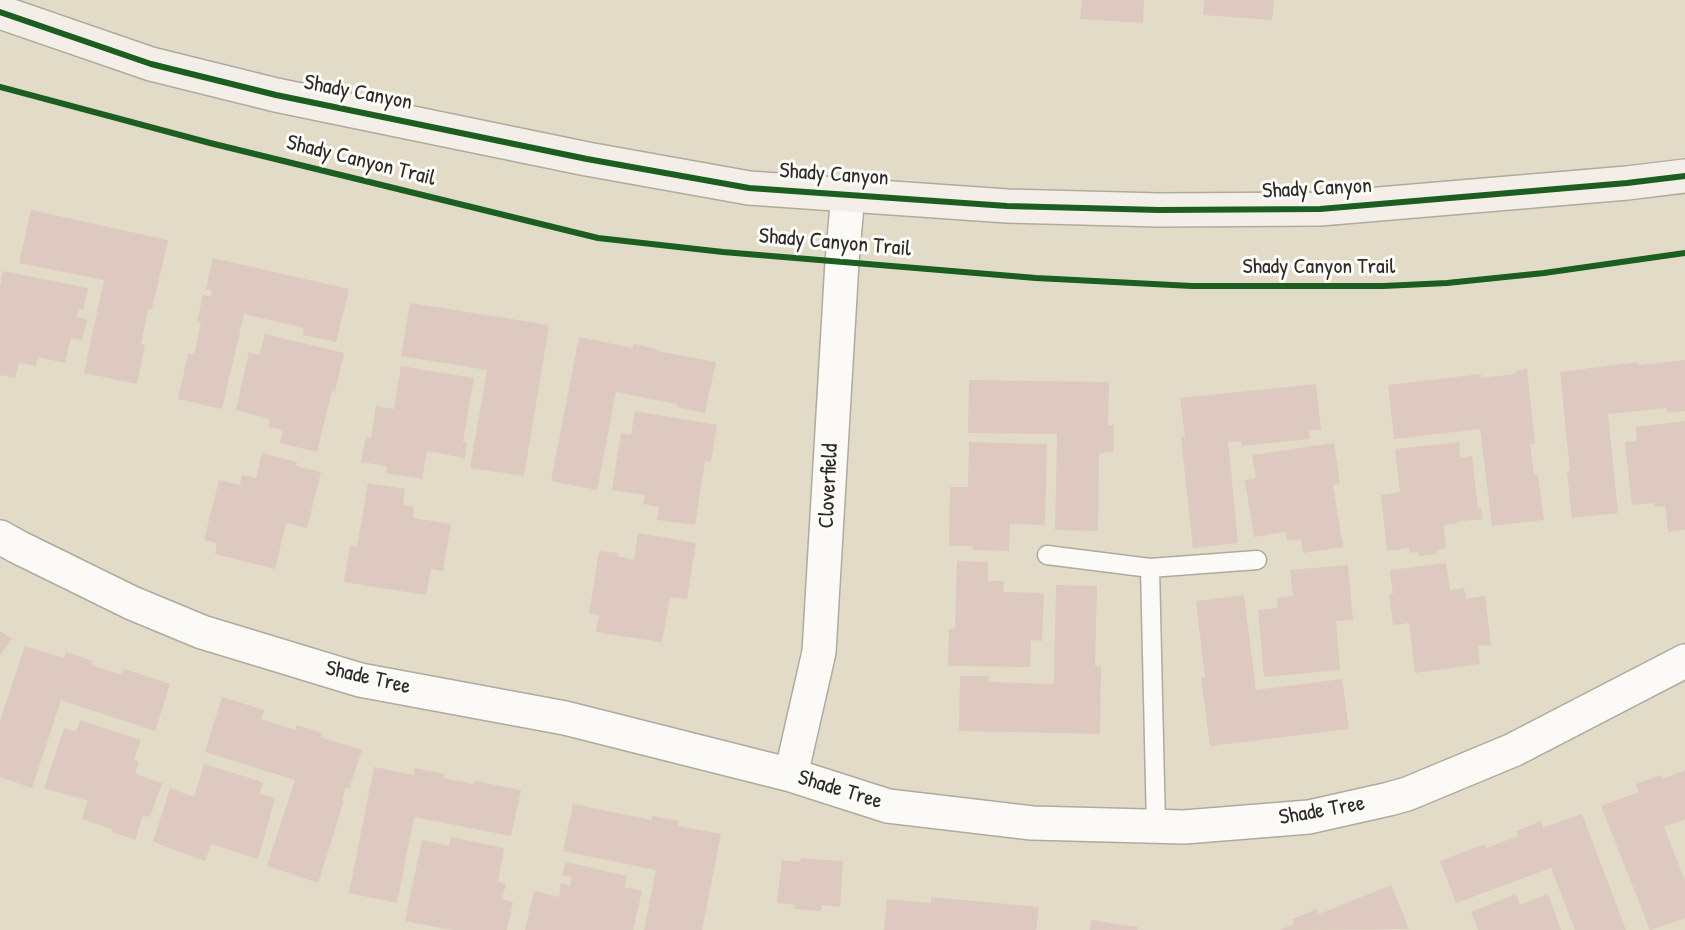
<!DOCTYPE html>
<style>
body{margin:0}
canvas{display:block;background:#e2dbc8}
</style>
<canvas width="1685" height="930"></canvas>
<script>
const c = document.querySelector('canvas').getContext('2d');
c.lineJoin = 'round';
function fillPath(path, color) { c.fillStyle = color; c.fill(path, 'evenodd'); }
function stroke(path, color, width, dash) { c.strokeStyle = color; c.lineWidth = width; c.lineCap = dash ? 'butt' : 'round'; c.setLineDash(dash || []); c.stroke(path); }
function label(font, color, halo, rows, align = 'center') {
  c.font = font + ' "Patrick Hand",sans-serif'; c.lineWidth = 6; c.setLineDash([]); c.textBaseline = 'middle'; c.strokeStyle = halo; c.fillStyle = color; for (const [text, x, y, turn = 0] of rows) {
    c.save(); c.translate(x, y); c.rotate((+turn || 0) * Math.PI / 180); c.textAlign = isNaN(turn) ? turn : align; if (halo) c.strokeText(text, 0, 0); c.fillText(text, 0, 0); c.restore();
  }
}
const building = new Path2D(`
 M1082,0H1144L1143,23L1080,19Z
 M1204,0H1274L1272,20L1203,15Z
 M31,210L168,240L152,309H148L141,344L145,345L137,384L84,373L104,280L19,263Z
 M213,258L349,289L336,342L303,335L304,328L244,314L222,409L178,399L188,354H194L201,323L197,322L203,295L210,297L212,290L206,289Z
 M3,271L88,288L83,310L78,309L76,317L87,319L82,340L71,338L65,363L38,357L36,366L19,363L15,378L0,375V287Z
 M410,303L549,325L524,476L470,468L487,370L401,356Z
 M265,334L344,353L335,392L332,391L317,452L280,443L283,430L268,427L270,419L236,410L249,352L259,355Z
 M579,337L633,348V344L657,349V351L716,362L705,413L676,407L677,404L616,392L597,490L551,481Z
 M1685,360V411L1667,413V408L1608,414L1618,513L1572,518L1567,471H1570L1560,372L1638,362L1639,365Z
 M401,366L474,378L463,442L467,443L465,458L427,451L422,479L386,473L387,466L361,462L366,437L371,438L376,406L394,409Z
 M1527,369L1535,443L1530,444L1534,475H1538L1544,520L1492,526L1480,429L1394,439L1388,385L1481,374V378L1516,374V371Z
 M969,380L1109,382L1108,425H1114L1113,452L1099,453L1098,531L1055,530L1057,434L968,433Z
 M1316,384L1321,430H1309L1310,439L1241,446V441L1228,442L1238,543L1193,548L1181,437H1185L1180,398Z
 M635,411L717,425L711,462L705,461L695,525L657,520L659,507L643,504L645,495L612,490L621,433L631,435Z
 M1685,421V530L1668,532L1665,506L1654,507V503L1632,505L1625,442L1637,441L1636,427Z
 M969,442L1047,444L1045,525L1010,524L1009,551L972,550L973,546H949L950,487H968Z
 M1459,442L1460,458L1472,456L1478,508H1481L1483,519L1456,522L1457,524L1444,525L1446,548L1437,550V554L1419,556L1418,552L1410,553L1409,548L1387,551L1381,495L1400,492L1395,449Z
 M1334,443L1340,484L1333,485L1343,547L1303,553L1301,539L1287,541L1286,532L1254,537L1245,480L1256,478L1252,455Z
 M262,453L297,462L296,466L321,472L307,528L286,523L275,569L215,554L217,543L204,540L219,480L240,485L242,475L256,478Z
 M368,483L405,489L403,505L414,507L413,518L451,524L443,571L431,569L426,595L344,582L350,546L357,547Z
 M638,533L696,543L687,599L670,597L662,642L596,632L599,615L589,614L599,551L618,553L617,556L634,560Z
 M957,561L988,562V581H1004L1003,592L1044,593L1042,641L1031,640L1030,667L948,666L949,629H955Z
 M1446,563L1450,590L1464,588L1466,599L1485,596L1491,645L1478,646L1480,664L1415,673L1409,623L1393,625L1389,594H1393L1390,570Z
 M1348,565L1353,620L1336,621L1340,670L1264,677L1258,610L1278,608L1277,598L1293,596L1290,570Z
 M1056,585L1097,586L1095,666H1101L1100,734L959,731L960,676H989L988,682L1054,684Z
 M1244,595L1256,690L1342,679L1349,729L1210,746L1201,677H1205L1196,601Z
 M0,631L12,639L0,655Z
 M25,646L64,658L66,652L93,661L92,665L122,675L124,669L170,684L155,731L61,700L32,788L0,777V721Z
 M222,697L264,710L261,719L295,730L297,725L322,733L320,737L362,750L349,789L346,787L342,801H344L318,883L267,866L295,780L205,752Z
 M80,720L141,740L134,760L139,762L135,774L162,783L150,817L143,815L135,840L111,832L112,829L82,819L88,801L44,788L64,728L76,732Z
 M204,764L263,782L260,794L275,798L258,859L211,844L205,861L153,842L170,788L194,797Z
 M374,767L414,775L415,768L444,774L443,778L473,784L474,781L521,790L511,836L414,817L397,903L349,893Z
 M1685,770V819L1664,827L1685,881V918L1650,930L1601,806L1639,792L1636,784L1661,775L1662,779Z
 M573,804L651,820L652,816L679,821L678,826L721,834L702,930H644L656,870L563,851Z
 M1582,814L1626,930H1575L1551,868L1456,903L1440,861L1485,844L1486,848L1518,836L1516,831L1541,821L1543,828Z
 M451,837L504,848L498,882L506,884L502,899L513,902L507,930H452L405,921L422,840L449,846Z
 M801,858L843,861L840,907L822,905L821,911L794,909L795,905L777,903L782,860L800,862Z
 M566,862L627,876L624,887L642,891L633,930H525L534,891L559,897L561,883L570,886L572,877L562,875Z
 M1391,885L1409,929L1280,930L1294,924L1292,919L1317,909L1319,914Z
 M1516,894L1520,905L1548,894L1561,930H1478L1471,912Z
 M931,897L1039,907L1036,930H884L887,899L931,903Z
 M1091,920L1138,927L1137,930H1090Z`);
const service = new Path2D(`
 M1047,555L1150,568L1257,560
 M1150,568L1156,827`);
const minor = new Path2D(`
 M0,537L18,547L132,603L202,632L360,680L565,718L791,775L888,806L1032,823L1184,827L1309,817L1389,799L1407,794L1513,750L1685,661
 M791,775L819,652L842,262L848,194`);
const secondary = new Path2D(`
 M0,12L151,64L276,95L587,159L749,188L1007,206L1159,210L1320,209L1627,183L1685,176`);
const cycleway = new Path2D(`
 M0,12L151,64L276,95L587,159L749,188L1007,206L1159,210L1320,209L1627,183L1685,176
 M0,87L210,143L598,238L723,252L1036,278L1192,286H1383L1447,283L1544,273L1685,253`);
const streetNames = [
 ["Shady Canyon",358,93,11],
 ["Shady Canyon Trail",361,161,14],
 ["Shady Canyon",834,175,4],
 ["Shady Canyon",1317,189,-3],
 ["Shady Canyon Trail",835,243,5],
 ["Shady Canyon Trail",1319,267],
 ["Cloverfield",829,486,-87],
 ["Shade Tree",368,678,13],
 ["Shade Tree",840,790,17],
 ["Shade Tree",1322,811,-10]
];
fillPath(building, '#ddc9bf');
stroke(service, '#aeaa9e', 21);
stroke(minor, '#aeaa9e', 36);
stroke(secondary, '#aeaa9e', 36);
stroke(service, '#fbfaf7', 18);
stroke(minor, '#fbfaf7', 33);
stroke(secondary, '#f3efe8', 33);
stroke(cycleway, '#1b5e20', 6);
label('22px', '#2b2b2b', '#fdfcf7', streetNames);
</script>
